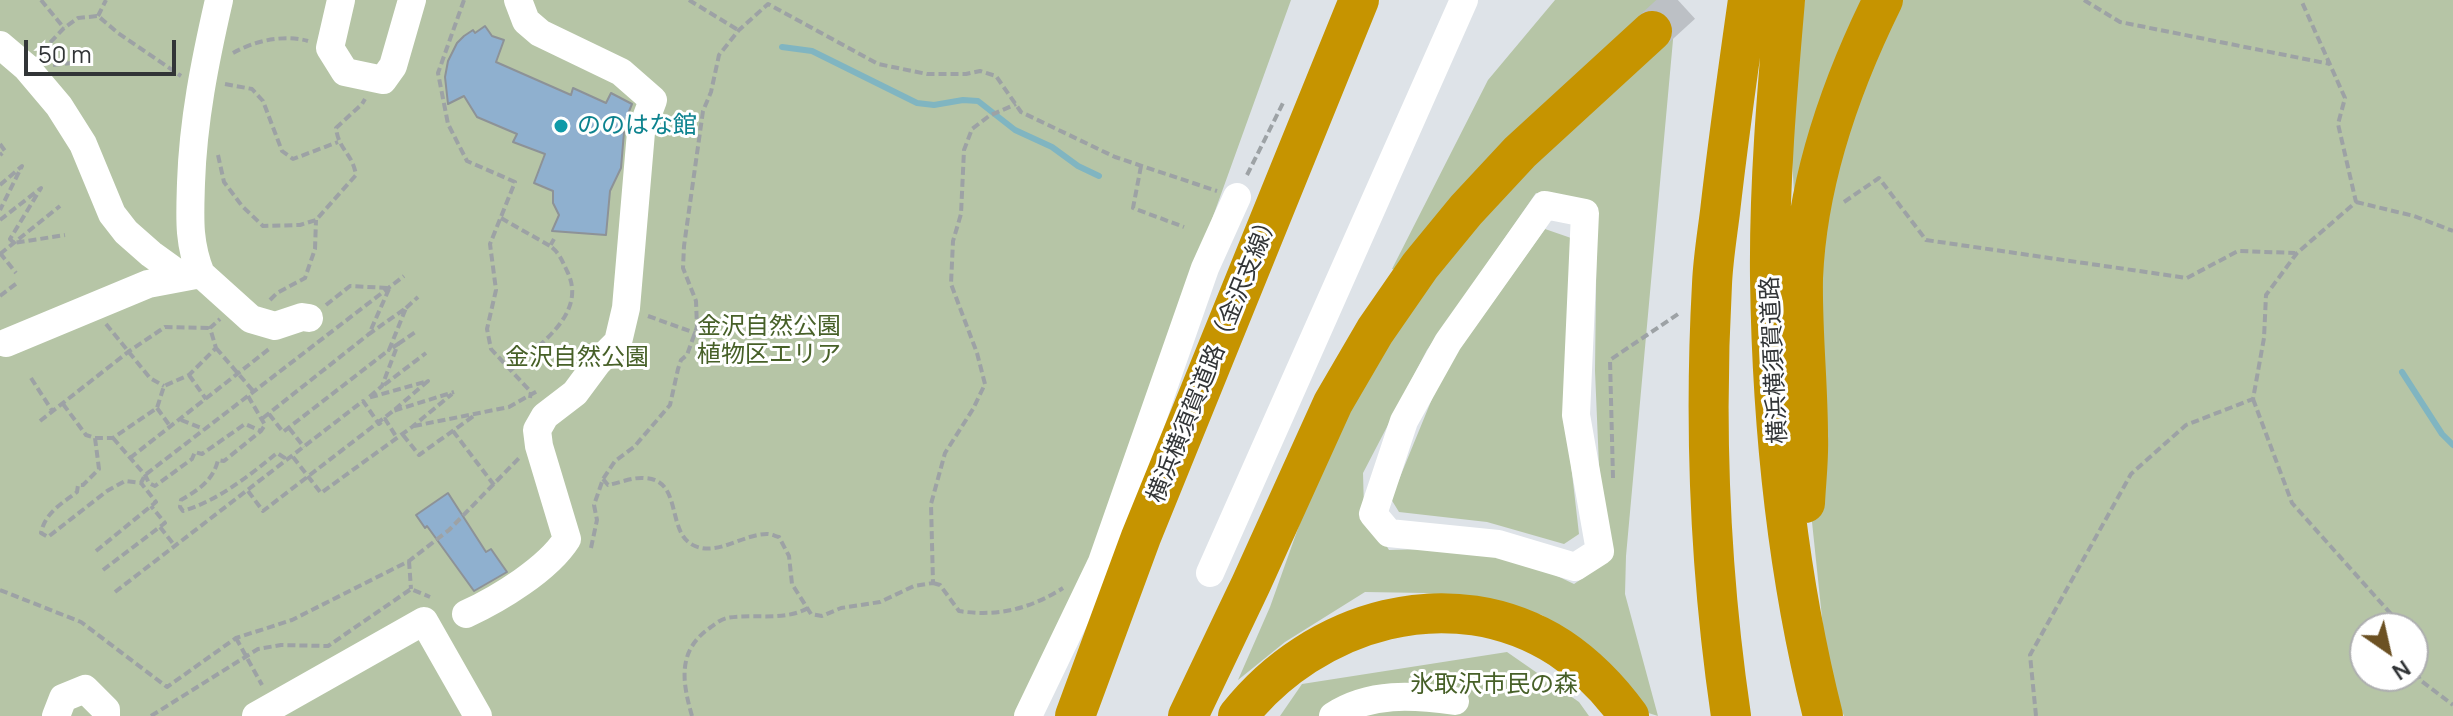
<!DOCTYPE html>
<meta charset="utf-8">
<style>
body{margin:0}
#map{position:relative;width:2453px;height:716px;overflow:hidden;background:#dee3e8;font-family:Manrope,sans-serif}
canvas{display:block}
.north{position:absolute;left:2349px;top:612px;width:80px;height:80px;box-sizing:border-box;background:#fff;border:2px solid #adaeaf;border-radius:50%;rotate:146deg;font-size:22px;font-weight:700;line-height:32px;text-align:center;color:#323537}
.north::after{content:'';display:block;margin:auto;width:28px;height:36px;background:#6c5123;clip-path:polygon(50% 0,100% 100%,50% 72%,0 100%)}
.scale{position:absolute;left:24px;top:40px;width:152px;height:36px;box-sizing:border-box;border:4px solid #323537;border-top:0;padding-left:10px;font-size:24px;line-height:28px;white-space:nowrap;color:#323537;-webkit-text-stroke:6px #fff;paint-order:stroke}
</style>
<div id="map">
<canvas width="2453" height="716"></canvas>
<div class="north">N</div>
<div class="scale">50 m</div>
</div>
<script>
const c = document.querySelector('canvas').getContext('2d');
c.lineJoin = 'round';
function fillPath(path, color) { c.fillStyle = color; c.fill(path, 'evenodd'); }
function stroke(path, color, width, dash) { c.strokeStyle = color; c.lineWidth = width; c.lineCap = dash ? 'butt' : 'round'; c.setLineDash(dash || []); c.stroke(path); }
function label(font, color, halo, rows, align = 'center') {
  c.font = font + ' Manrope,"Noto Sans JP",sans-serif'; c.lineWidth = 6; c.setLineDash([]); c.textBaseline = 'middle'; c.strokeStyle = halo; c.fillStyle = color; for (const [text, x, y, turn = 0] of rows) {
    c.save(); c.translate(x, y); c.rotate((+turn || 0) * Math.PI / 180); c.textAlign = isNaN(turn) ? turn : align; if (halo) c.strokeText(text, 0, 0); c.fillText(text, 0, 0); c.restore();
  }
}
const green = new Path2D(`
 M0,0H1291L1033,716H0Z
 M1555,0H1658L1542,110L1402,271L1392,269L1488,80Z
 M1805,0H2453V716H1844L1828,675L1786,273L1794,192L1792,159L1801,23ZM2365,628H2413V676H2365Z
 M1674,29L1626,556L1625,594L1658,716L1642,711L1585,644L1542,615L1500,602L1425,593L1365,592L1285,642L1238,680L1270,607L1347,391L1497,191ZM1536,193L1597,209L1595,371L1599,466L1609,560L1574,584L1553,574L1468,548L1389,550L1364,510L1363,473L1427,350Z
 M1545,229L1571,238L1564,404L1579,534L1564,544L1487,522L1399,512L1391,499L1443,372Z
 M1507,652L1579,702L1589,716H1280L1302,684Z`);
const stream = new Path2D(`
 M782,47L812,51L917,103L934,105L963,100L978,101L1015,130L1052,147L1078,166L1099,176
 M2402,372L2442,434L2453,445`);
const building = new Path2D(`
 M485,26L492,36L504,40L496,62L571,95L573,88L606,103L611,93L632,104L621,131L624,132L621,168L610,191L606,235L552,231L559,215L553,203V191L534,183L545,154L513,142L517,134L477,117L464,96L448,104L445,77L448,61L457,43L464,36L473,30L475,33Z
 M448,493L486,552L491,549L507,572L474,591L427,526L425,528L416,515Z`);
const highwayTunnel = new Path2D(`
 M1652,31L1686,0`);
const path = new Path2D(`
 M41,0L64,28
 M464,0L438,73L448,124L467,161L515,182L490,244L496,290L487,329L491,349L531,392L530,398
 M689,0L738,30
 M2084,0L2120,22L2330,64
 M98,16L106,0
 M42,51L64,28L78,18L98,16L118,33L181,76
 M233,53C254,41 284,34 308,41
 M53,65L71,63
 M225,84L252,89L263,101L282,151L293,159L338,142
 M0,144L5,151L0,155
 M218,155L224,182L242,206L263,226L300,225L316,220L356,175C352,152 339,151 336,128L362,104L365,99
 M1141,166L1133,208L1184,227
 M1247,175L1284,101
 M0,185L22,166L0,210
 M1844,202L1879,178L1926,240L2187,278L2238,251L2295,253
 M2356,202L2414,216L2453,231
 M501,218L550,246
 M0,220L41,188L10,239L14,243L65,235
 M0,253L16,273
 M0,254L60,206
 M389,289L369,334L406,308L389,350L398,344L382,386L368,398L428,381L393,411L454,392
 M0,296L17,283
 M270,300L277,293L305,278L315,249L316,220
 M326,305L350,286L387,288
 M406,308L418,297
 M648,316L695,333
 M106,324L150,378L164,386
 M398,344L417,331
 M216,348L254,392
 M511,370C537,346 587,315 568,273C563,263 560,253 550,246L554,239
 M189,375L206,399
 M31,378L53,412
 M384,385L426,353
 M248,396L265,425L261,431L224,461L218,460C213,481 198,490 181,500L180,507L183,511C217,501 249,476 277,453L288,460
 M2253,399L2292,503L2399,623L2401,628
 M63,404L86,435L95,438H113L157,408L164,386L189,375L216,348L210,328L220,319
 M157,408L170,426
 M269,414L283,432L389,350
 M263,418L369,334
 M181,420L204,429
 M40,421L128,352L165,327L210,328
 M414,426L509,407L539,390
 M289,428L304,447
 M453,431L494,485
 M403,435L419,455L475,415
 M95,438L99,469L83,485H78L77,492C61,504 45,513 41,533L48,537L107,491L125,481L141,483L145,475L404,276
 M113,438L145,475L149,483L155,486L192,459L195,452L202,454L245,424L261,431
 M293,457L321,493L412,427L452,394
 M130,458L269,349
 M1613,478L1610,360L1681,312
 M603,479L608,485C619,483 633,477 644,478C684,479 665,534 695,546C718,556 743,534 767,534C771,534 775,536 779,537L789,556L792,584L811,614L822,616L841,608L880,602L914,586L933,583L931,504L945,453L973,409L985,384L977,353L951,284L953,241L961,214L964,150L972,129L989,116L1016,104
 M248,491L263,511L393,411
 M160,527L175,546
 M591,548L597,520L594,505L603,479L615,461L634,447L670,405L678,369L681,360L687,355L697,327L696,301L683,268L684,246L703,111L711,92L719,55L739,30L768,4L878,64L927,74H966L980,71L996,76L1021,112L1115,157L1217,191
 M96,551L156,502L141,483
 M409,561L411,589
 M103,570L165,523L151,506
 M933,583L940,585L959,611C997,617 1030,609 1063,588
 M0,590L81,622L167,687L236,638L292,620L409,561L449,530L519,458
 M115,592L363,401L379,424L385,419L397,438
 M236,638L262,685
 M2413,660L2420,680L2453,705
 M151,716L258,649L281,645L328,646L411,589L430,597
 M692,716C682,681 677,650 711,627C716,623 722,619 727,618C754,613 783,622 808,608
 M2036,716L2030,655L2131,474L2186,425L2253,399L2264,338L2266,295L2297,253L2356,202L2338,124L2345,98L2301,0`);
const minor = new Path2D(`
 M341,0L330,48L345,72L383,80L393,66L412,0
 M0,45L26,67L59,106L83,144L112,214L126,232L151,254L176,272L201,274L251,319L275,326L302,317L309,318
 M1545,205L1585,213L1576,415L1600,551L1575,567L1498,544L1389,533L1373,514L1404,421L1448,342Z
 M6,343L148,284L201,274C188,242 190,217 191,183C193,121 205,61 219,0
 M1210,573L1464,0
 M466,614C499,599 548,569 567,539L539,446L537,430L545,416L575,393L598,362L618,342L626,308L641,132L653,100L621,72L540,33L526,21L518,0
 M56,716L63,698L85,689L106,710V716
 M256,716L424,621L478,716
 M1028,716L1102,562L1205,268L1237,197
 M1333,716C1370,692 1413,695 1455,701`);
const highway = new Path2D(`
 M1785,0C1777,92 1769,185 1770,278C1772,424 1787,574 1823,716
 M1805,503C1806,481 1809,458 1808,436C1808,384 1802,331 1803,278C1807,183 1841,85 1883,0
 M1075,716L1141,537L1359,0
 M1188,716L1251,584L1333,403L1375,331L1420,266L1466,210L1520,152L1652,31
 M1238,716C1314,620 1451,578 1560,648C1587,666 1610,690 1629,716
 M1731,716C1710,573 1704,429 1712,284C1713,260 1717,236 1720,212C1728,141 1738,70 1748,0`);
const markers = [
 [561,126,8,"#0f9aa8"]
];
const cultureNames = [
 ["ののはな館",577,126]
];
const parkNames = [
 ["金沢自然公園",769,327],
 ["植物区エリア",769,355],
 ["金沢自然公園",577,358],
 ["氷取沢市民の森",1494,685]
];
const streetNames = [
 ["横浜横須賀道路（金沢支線）",1214,357,-68],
 ["横浜横須賀道路",1775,360,-93]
];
fillPath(green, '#b6c5a6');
stroke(stream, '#80b5c1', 6);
fillPath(building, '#8fb0cf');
stroke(building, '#8d9297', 2);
stroke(highwayTunnel, '#bcc0c5', 40, [40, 20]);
stroke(path, '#9da2a5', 4, [8, 4]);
stroke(minor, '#fff', 28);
stroke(highway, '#c69400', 40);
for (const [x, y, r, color] of markers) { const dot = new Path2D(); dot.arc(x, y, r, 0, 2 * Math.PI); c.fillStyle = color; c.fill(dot); stroke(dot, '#fff', 3); }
label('24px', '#0d838f', '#fff', cultureNames, 'left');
label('24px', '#476028', '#fff', parkNames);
label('24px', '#323537', '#fff', streetNames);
</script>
